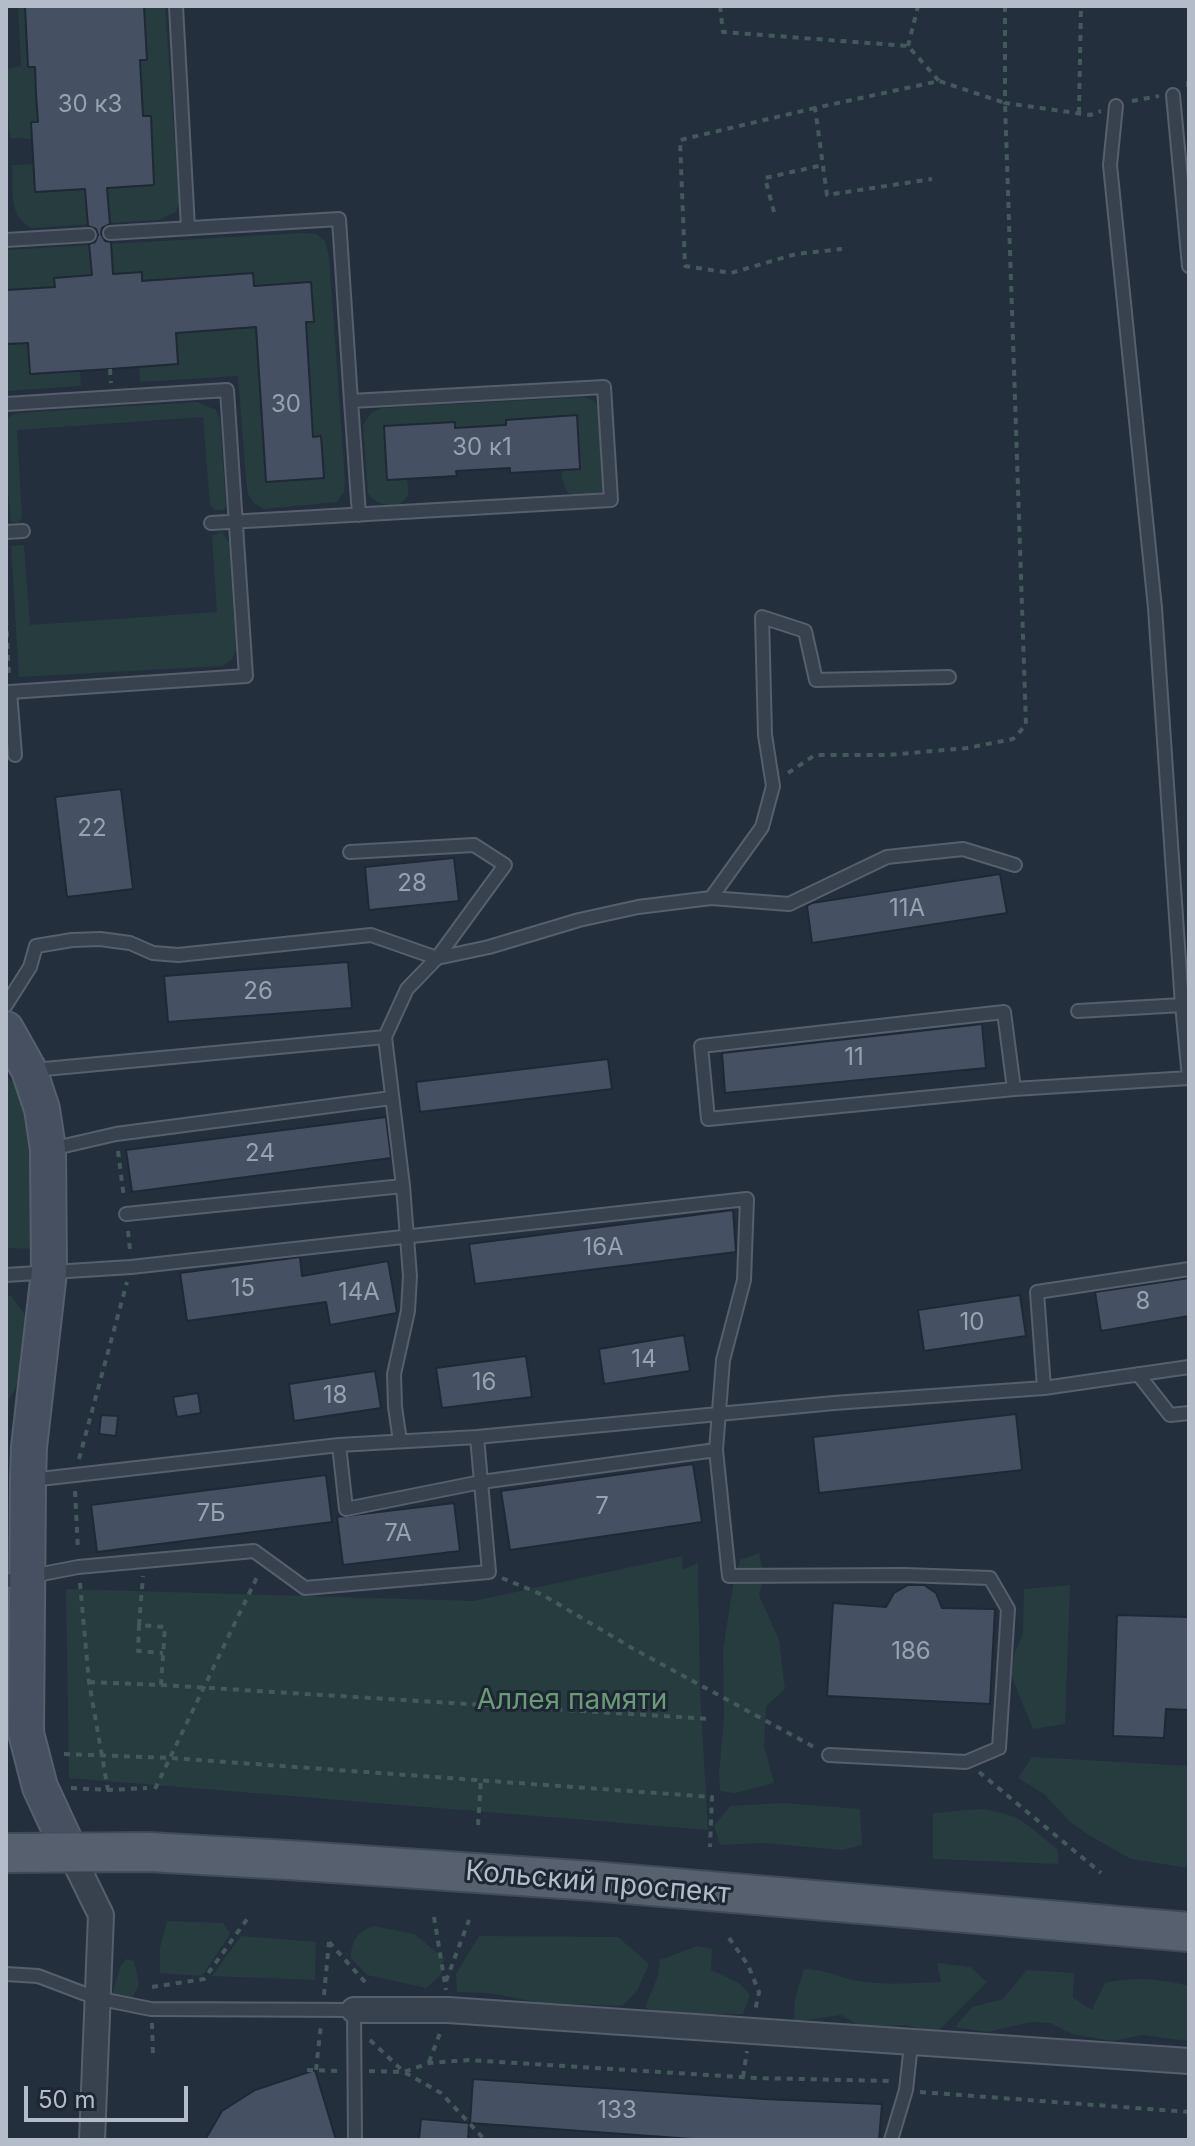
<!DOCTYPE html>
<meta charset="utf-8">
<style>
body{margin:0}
#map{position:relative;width:1195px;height:2146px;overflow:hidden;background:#242f3e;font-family:Inter,sans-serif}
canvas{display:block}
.frame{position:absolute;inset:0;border:8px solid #b4bcc9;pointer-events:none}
.scale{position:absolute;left:24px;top:2086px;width:164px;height:36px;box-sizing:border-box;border:4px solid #b4bcc9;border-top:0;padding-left:10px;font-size:24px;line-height:28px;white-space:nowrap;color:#b4bcc9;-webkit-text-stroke:6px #1d2633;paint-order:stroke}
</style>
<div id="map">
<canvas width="1195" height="2146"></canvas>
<div class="frame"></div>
<div class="scale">50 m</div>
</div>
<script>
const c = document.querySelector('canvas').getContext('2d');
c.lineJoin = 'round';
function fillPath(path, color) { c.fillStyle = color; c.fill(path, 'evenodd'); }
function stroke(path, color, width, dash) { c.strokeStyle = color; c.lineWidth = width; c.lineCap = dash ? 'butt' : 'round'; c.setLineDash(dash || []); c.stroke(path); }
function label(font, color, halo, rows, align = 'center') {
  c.font = font + ' Inter,sans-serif'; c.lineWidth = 6; c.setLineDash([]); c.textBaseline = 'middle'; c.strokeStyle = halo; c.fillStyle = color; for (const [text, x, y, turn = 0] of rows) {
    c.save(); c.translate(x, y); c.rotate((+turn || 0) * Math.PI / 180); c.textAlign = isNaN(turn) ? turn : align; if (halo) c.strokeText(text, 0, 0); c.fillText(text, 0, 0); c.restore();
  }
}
const green = new Path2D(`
 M18,6H25L28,66L35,67L38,122L31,123L32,139L11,138L9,129L6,72L7,69L21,66Z
 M144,6H165L179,202L176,212L158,220L31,228C8,216 13,188 12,165L34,164L36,192L154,185L151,117L143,116L139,60L147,59Z
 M301,233L316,234L325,241L329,256L345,480L344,492L337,502L264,509L254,503L248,494L246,479L238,376L140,382L139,367L178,364L176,333L256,327L266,482L324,478L321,437H313L306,322L314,321L311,283L254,286L253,273L142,281V273L55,287L6,290V250Z
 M28,343L80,371L81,386L6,391V344Z
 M584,397L593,400L602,411L606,487L602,492L575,496L568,493C553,470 569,440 576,416L506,419V425L455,428V423L407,479C407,484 409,489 408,493C405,510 376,508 368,493L363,425L372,412L383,408Z
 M197,402L216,410L220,420L226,506L223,510H214L210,505L203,417L17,430L22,517L18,523L11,522L6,472L7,418L17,413Z
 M222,532L229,542L236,649L232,659L223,666L19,677L11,546L24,545L30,625L217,612L212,536Z
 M6,1077L16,1084L32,1106L39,1249L6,1248Z
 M6,1295L11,1296L25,1315C25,1338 24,1386 6,1402Z
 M759,1553L764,1575L759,1595L779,1640L785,1689L766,1706L764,1746L774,1783L735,1793L720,1791L719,1773L724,1719L723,1650L734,1580L740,1560Z
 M682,1556L683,1570L698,1563L700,1690L708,1830L69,1778L66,1589L474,1601Z
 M1070,1585L1065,1724L1033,1729L1008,1668L1023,1634L1024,1589Z
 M1032,1757L1189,1766V1868L1131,1859L1087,1834L1069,1821L1044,1794L1018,1778Z
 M783,1803L860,1809L862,1845L842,1850L764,1843L720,1845L714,1826L730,1806Z
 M980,1809C1021,1814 1026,1824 1057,1849L1059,1864L933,1859V1813Z
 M167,1921L223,1923L230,1934L202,1976L160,1973V1948Z
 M374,1926L414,1934L444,1958L441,1975L426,1988L367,1975L351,1958C351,1941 357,1932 374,1926Z
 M241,1936L316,1942L315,1980L212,1976Z
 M479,1936L618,1937L649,1964L637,1991L622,2006L541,2003L489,1993L457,1992L456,1974Z
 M697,1946L712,1949L711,1970L739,1983L750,1995L743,2014H658L645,2007L658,1976L660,1960Z
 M126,1959L134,1961L139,1984L132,2000L112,1995L120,1967Z
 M937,1963L970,1967L987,1982L935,2034L907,2025L862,2027L841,2015L794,2022L795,1999L804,1969C822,1969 836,1976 853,1980C883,1986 911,1983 941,1982Z
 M1027,1970L1074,1973L1073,1998L1092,2010L1105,1983C1133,1976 1161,1979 1189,1986V2041L1142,2035L1112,2041L1072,2034L1051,2023L1031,2022L988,2032L955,2027L972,2007L1003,1999Z`);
const building = new Path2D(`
 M25,6H144L147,60H140L143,116H151L154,185L107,188L110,224L102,228L101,234L105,241L111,242L113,274L142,272V281L253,273L254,286L311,282L314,322H306L313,437L321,436L324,478L266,482L256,327L176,333L178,364L110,369L30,374L28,343L6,344V290L55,287L54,278L92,275L89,244L95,242L98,235L96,229L88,226L85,189L35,192L31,122H38L36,94L35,67H28Z
 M577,415L580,469L510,473V468L456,471L457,476L387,480L384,426L455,422V428L506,425V420Z
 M121,789L133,889L67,897L55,797Z
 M454,858L459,901L369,910L365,867Z
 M1000,874L1007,913L812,943L807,906L812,903Z
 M348,962L352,1008L168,1022L164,976Z
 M982,1024L986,1068L725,1093L722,1053Z
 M608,1059L612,1089L420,1112L416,1082Z
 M386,1117L391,1158L132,1192L126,1150Z
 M733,1210L736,1252L475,1284L469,1244Z
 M300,1257L302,1276L388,1261L397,1313L330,1325L326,1302L187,1321L180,1273Z
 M1189,1278V1316L1101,1331L1095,1292Z
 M1020,1295L1026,1336L924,1351L918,1310Z
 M684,1335L690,1371L604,1384L599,1349Z
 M526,1356L532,1397L442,1408L436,1368Z
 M375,1371L381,1408L294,1421L289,1384Z
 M198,1393L201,1413L177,1417L173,1397Z
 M1016,1414L1022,1470L819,1493L813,1437Z
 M101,1415L118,1416L116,1436L99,1434Z
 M693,1464L702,1522L510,1550L501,1491Z
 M326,1475L332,1522L97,1552L91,1505Z
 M454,1503L460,1551L343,1565L337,1517Z
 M908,1585H924L936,1593L942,1608L995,1609L990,1704L827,1696L833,1603L886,1607L894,1593Z
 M1117,1615L1189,1617V1710L1166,1709L1164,1738L1113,1736Z
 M315,2070L336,2140H205L222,2111L255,2090Z
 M473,2079L764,2099L882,2104L879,2140H706L470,2123Z
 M421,2119L469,2123L468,2140H419Z`);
const path = new Path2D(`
 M720,6L723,32L908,46L939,81
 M1005,6V103L1090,115L1101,111
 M908,46L918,6
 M1188,87L1189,72
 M1132,101L1159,96
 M815,108L680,140L685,266L731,273L796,254L842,249
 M1079,113L1081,6
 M774,212L765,178L823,165
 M110,369L111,383
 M6,619L9,677
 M788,773L815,755H888L967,748L1013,739L1026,725L1005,103L939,81L815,108L827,195L932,179
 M118,1151L124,1198
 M128,1231L130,1250
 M79,1459L127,1282
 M75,1491L78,1550
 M502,1578L543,1595L632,1648L814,1747
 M80,1583L89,1682L108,1790
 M139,1625L143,1576
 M89,1682L161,1685L165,1627L139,1625L138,1651L163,1653
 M161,1685L711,1719
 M64,1754L171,1758L712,1797L710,1847
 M979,1772L1101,1873
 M71,1788L108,1790L147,1788
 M155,1789L258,1575
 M478,1825L481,1779
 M434,1917L446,1990
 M729,1938L748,1965L759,1992L755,2011
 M329,1942L365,1982
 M446,1981L469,1920
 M152,1987L204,1979L250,1915
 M324,1995L329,1942
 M152,2023L153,2057
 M370,2040L404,2072L441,2093L485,2140
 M429,2062L440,2033
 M307,2070L340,2071
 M316,2070L321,2024
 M369,2071L404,2072L429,2063L469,2060L755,2078L890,2081
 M743,2077L747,2051
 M920,2092L1189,2112`);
const lane = new Path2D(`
 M176,6L188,228
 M1173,95L1189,266
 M1116,106L1110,165L1155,608L1182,1005
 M110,233L339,219L351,401
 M6,240L89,235
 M6,404L227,390L246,676L10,692L15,755
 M211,523L611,500L604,387L351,401L359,515
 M6,532L23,531
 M711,898L762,827L773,786L765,735L762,617L805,631L816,680L949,677
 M6,1005L30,967L36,946L72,940L100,939L130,943L153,953L178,955L371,935L437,958L505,865L474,845L350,852
 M34,1070L385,1037
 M1014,1089L1004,1012L701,1046L708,1119L1014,1089L1189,1078L1182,1005L1078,1011
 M51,1149L116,1134L391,1098
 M126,1214L403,1186
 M6,1275L131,1267L747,1199L744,1280L723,1360L716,1450L729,1576L904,1575L990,1578L1008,1609L999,1748L966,1762L829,1755
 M1138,1374L1170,1415L1189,1413
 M1044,1388L1037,1292L1189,1269
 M400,1441L395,1407L394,1374L408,1311L410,1276L403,1186L385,1037L407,989L437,958L489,947L579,920L638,907L711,898L789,904L887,857L963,849L1015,865
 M339,1445L346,1509L481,1482L716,1450
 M31,1480L339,1445L477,1437L834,1403L1044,1388L1189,1367
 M6,1581L78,1567L254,1551L305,1588L489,1572L477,1437
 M6,1974L38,1976L96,1998L151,2009L354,2010L355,2140
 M891,2140L906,2090L911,2044`);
const street = new Path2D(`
 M71,1854L101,1915L92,2140
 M354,2010H448L1189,2061`);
const secondary = new Path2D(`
 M6,1029L29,1070L42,1109L48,1149L49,1272L29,1447L28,1480L26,1733L40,1787L71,1854`);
const primary = new Path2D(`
 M6,1853L149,1852L288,1860L592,1881L1189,1932`);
const numberNames = [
 ["30 к3",90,105],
 ["30",286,405],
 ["30 к1",482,448],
 ["22",92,829],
 ["28",412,884],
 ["11А",907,909],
 ["26",258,992],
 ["11",854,1058],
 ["24",260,1154],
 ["16А",603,1248],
 ["15",243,1289],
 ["14А",359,1293],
 ["8",1143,1302],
 ["10",972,1323],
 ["14",644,1360],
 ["16",484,1383],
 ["18",335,1396],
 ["7",602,1507],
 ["7Б",211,1514],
 ["7А",398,1534],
 ["186",911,1652],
 ["133",617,2111]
];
const parkNames = [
 ["Аллея памяти",572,1701]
];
const streetNames = [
 ["Кольский проспект",598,1883,5]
];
fillPath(green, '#263c3f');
fillPath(building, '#455162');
stroke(building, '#1f2835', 2);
stroke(lane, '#565f6c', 16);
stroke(street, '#565f6c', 28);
stroke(secondary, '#565f6c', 38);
stroke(primary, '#414a57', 42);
stroke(path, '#44595c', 4, [6, 6]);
stroke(lane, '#38414e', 12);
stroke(street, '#38414e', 24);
stroke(secondary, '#465061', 34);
stroke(primary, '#56606e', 38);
label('24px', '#98a1af', null, numberNames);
label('28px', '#6b9a76', '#1d2633', parkNames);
label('28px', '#b4bcc9', '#1d2633', streetNames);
</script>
